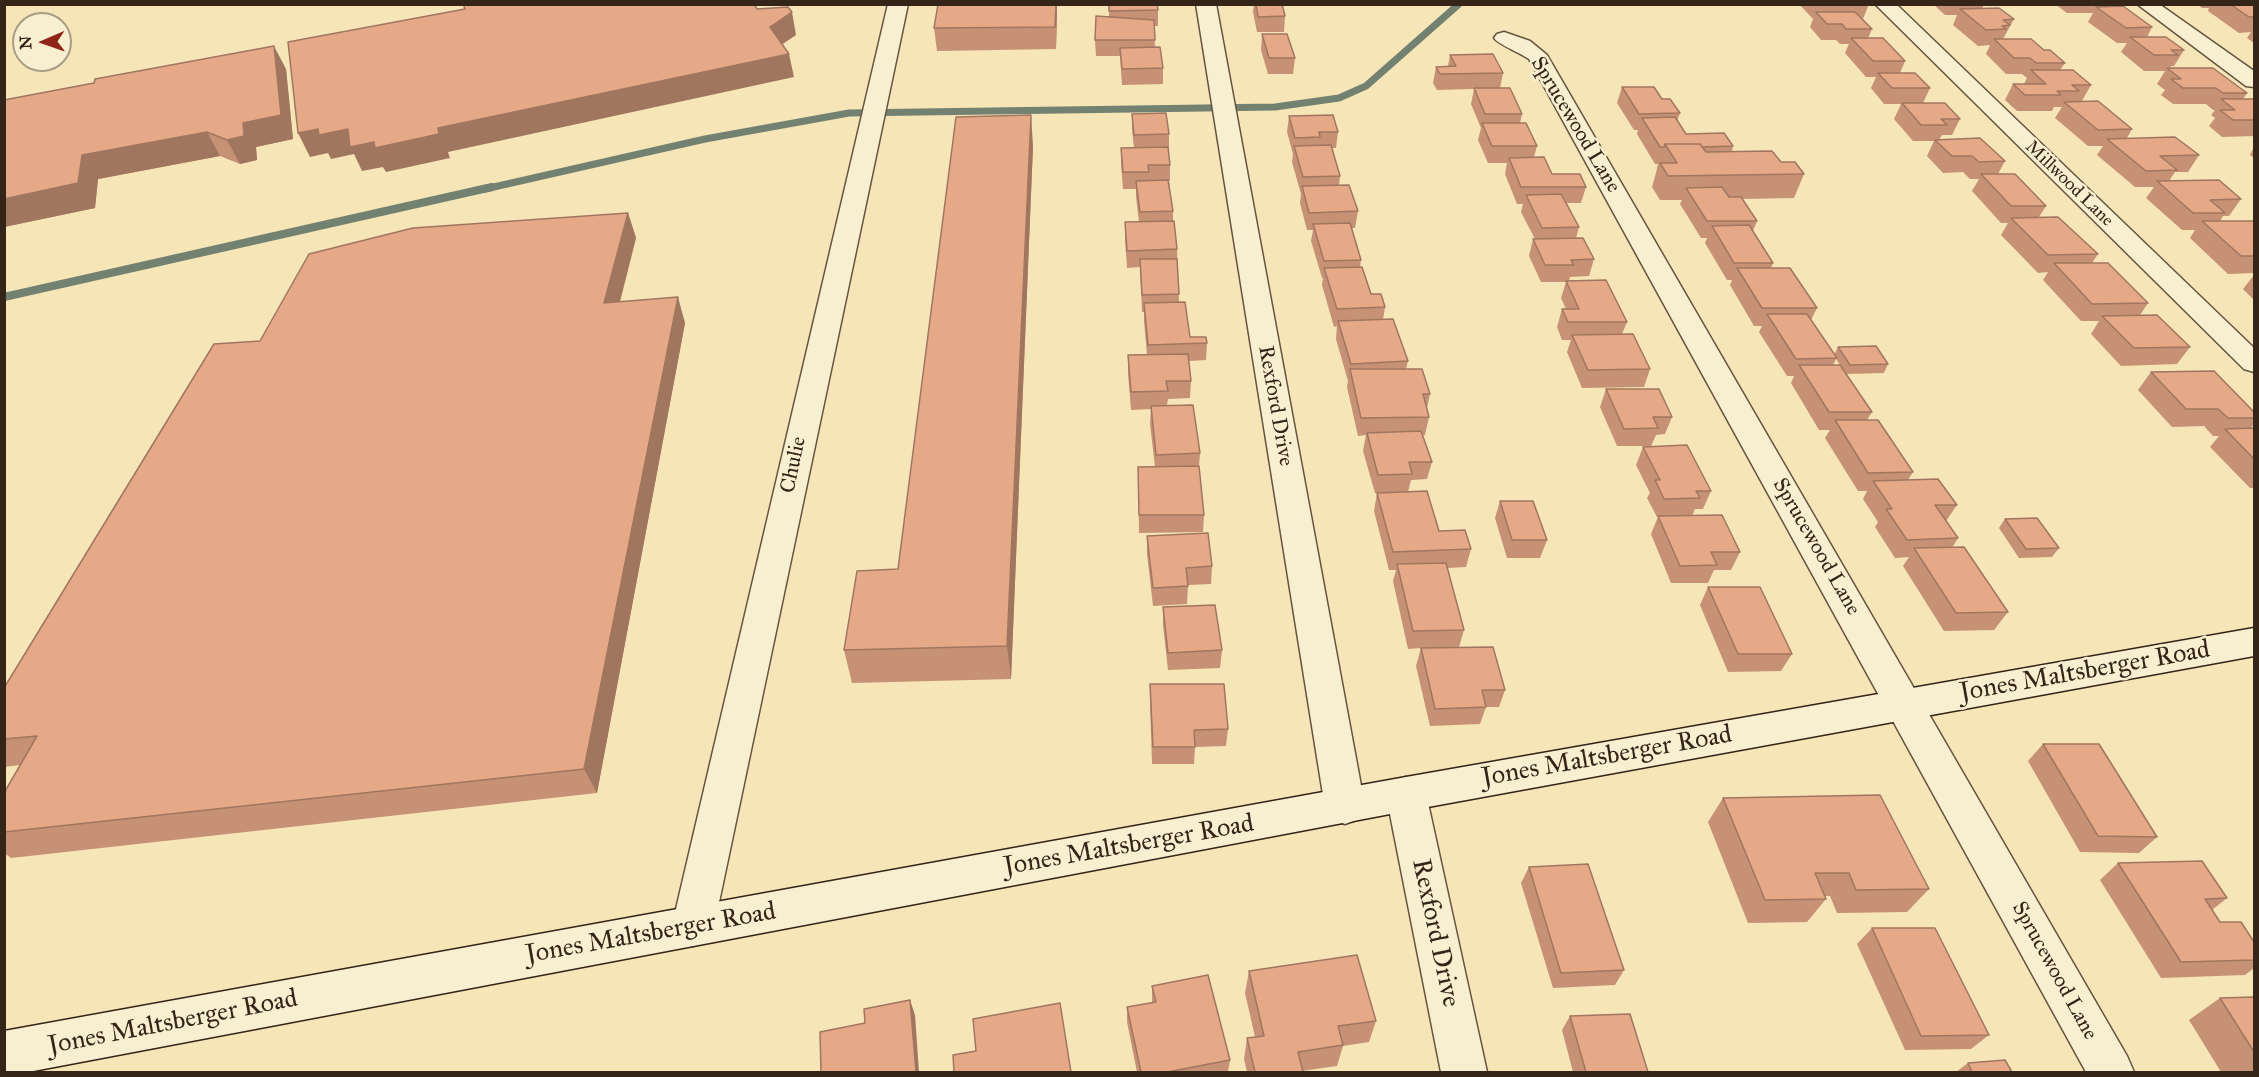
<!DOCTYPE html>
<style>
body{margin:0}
#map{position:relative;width:2259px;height:1077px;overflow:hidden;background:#f5e5b7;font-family:"IM FELL Great Primer",serif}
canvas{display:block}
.frame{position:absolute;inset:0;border:6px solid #352418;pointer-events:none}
.north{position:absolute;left:12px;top:12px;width:60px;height:60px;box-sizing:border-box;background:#f8eed0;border:2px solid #aa9d86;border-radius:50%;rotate:268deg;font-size:16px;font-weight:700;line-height:24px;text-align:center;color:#352418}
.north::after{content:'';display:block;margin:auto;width:21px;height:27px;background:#8f2418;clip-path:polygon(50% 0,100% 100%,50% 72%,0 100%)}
</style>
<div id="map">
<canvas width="2259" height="1077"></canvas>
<div class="frame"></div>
<div class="north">N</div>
</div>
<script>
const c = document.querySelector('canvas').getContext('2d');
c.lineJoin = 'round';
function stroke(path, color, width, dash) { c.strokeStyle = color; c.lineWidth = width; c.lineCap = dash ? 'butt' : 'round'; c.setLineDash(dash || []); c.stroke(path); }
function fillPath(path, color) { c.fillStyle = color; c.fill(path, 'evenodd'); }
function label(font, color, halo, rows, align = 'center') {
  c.font = font + ' "IM FELL Great Primer",serif'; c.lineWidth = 5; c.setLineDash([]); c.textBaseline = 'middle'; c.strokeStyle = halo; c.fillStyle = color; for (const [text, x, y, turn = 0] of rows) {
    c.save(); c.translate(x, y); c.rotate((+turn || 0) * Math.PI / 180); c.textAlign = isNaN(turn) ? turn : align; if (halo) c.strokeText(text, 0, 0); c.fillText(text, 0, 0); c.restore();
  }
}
const streamFar1 = new Path2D(`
 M485,189L705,139L849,113L1275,107L1339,98L1366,86L1459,4`);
const stream = new Path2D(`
 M4,297L492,187`);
const street = new Path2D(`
 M888,4H908L714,926L708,940L693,946L678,940L672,926Z
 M1196,4H1216L1365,807L1359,819L1345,824L1331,819L1325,807Z
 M1875,4H1896L2254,348V372L2244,369Z
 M2137,4H2159L2254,71V87L2246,86Z
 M1504,32L1530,41L1547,55L2127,1056L2134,1072H2086L1529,59C1519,52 1499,45 1494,38L1497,34Z
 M1406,777L1420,782L1426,794L1487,1072H1441L1386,794L1392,782Z`);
const secondary = new Path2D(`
 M2254,628V656L1406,811L28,1072H4V1031L1406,777Z`);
const wall = new Path2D(`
 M1057,4L1056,49L937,51L934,28Z
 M1109,4L1158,10V26H1154L1155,47L1163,68V84L1122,85L1120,56H1096L1095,40L1109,17Z
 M1254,4H1282L1285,16L1284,32H1257L1253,12Z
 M1799,4H1869L1863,19L1872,29L1868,38L1905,61L1900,73L1930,88L1923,103L1960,119L1952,135H1942L1939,140L2005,161L1998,174L2046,206L2039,217L2098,254L2092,263L2148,303L2140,315L2190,347L2177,364L2121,366L2091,334L2099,321H2081L2043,280L2048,272L2038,273L2001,235L2008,223H2001L1972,191L1979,179H1970L1963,172L1943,173L1927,156L1934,141H1913L1894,119L1901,104H1884L1871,88L1876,77H1866L1845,53L1849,44H1840L1836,40H1821L1810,27L1813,19Z
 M1933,4H1984L1982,9L2014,19L2003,39L2044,50L2065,63L2060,70L2091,85L2082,101L2132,129L2127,138L2199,155L2188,172H2175L2169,181L2241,199L2229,216H2223L2220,221H2254V273L2228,274L2190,238L2195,230H2182L2146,198L2154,187H2135L2097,155L2103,146H2088L2055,118L2062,107H2054L2052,111H2017L2005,100L2013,84H2024L2027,78L2022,74H2006L1986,54L1990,45L1978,46L1953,25L1957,15H1945Z
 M2055,4H2110L2109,6L2152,27L2147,37L2184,50L2174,66H2171L2170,68L2247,93L2243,99L2254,100V136L2222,137L2209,126L2215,118L2211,115L2215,110H2213L2206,104H2173L2161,95L2165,90L2157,84L2165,71H2144L2121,52L2127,43H2117L2088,22L2093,13H2067Z
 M2197,4H2254V43L2247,38L2251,32L2239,33L2208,11L2209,8H2202Z
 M1262,34L1295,58L1293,74H1268L1261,50Z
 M1450,55L1503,73L1500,88L1522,114L1520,123L1537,146L1534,157L1552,174L1586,187L1581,203H1567L1579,227L1576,238L1594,259L1589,276L1570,277L1569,281L1627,322L1622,334L1650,369L1644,387L1582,388L1567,352L1571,340H1562L1557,327L1562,309H1566L1561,298L1566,282H1541L1529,256L1533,239H1535L1521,212L1523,204H1517L1505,174L1507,163H1488L1478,140L1481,128L1471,104L1474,89L1437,90L1433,83L1436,67L1448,66Z
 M286,69L293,139L256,147L257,160L240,164L220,156L98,179L95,208L4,227Z
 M1622,87L1662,99L1680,113L1677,121L1686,134L1733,146L1732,151L1781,162L1804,174L1794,198L1742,199L1757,221L1753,231L1773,263L1771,268L1817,308L1811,320L1834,355L1838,347L1888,364L1884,373L1846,374L1872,412L1867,420L1913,472L1908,480L1957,505L1946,521L1958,538L1952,548L2008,612L1994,630L1944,631L1903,566L1909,557L1895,558L1875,527L1878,522L1863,499L1867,491H1858L1825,438L1830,430H1819L1791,383L1794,376H1787L1759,332L1762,326H1754L1730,285L1732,280H1727L1705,243L1707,238H1701L1680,204L1682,200H1660L1652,187L1657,169V168L1658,164H1655L1637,134L1638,130H1634L1617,103ZM1836,359L1840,365H1833Z
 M1132,114L1169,134V151H1168L1170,165V181H1169L1173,211V221L1177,249L1179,302L1190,337L1207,343L1206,360L1189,361L1191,381L1190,398L1168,399L1167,405L1200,453L1199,466L1204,515L1203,532L1139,533L1138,467H1155L1150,424L1151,409L1131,410L1128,373V355H1147L1144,321V312H1142L1140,267L1127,268L1125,239V222H1139L1136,197V189H1123L1121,165V148H1134L1132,130Z
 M1289,116L1338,132L1336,148H1332L1340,176L1339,185L1358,211L1355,228H1352L1361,260L1360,267L1371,294L1385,307L1383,320L1408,361L1406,369L1430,394L1427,408L1429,417L1425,435H1423L1432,462L1427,479L1411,480L1408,492L1375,493L1363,451L1366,435L1358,436L1347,387L1348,381L1336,339L1337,326L1334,327L1322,285L1323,278H1322L1311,241L1313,230H1307L1300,203L1301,194L1292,162L1293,154L1287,132Z
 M1033,146L1011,679L852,683L844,650L898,569Z
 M2254,147V158L2250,155Z
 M628,213L636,238L620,302L685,323L597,793L11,858L4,853V793L20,765L4,767V688L260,341Z
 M2254,275V300L2243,289Z
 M2151,372L2254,412V424L2251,428H2254V488H2250L2210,447L2219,436H2213L2204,426L2172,427L2138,390Z
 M1606,389L1672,417L1665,434L1656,435L1651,446H1617L1600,407Z
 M1643,447L1711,491L1703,509H1695L1692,516L1740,552L1731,570H1714L1708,583H1671L1651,534L1658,517H1657L1647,498L1650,493L1636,465Z
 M1377,493L1439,531L1471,549L1466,567L1447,568L1464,630L1459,647L1505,690L1499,707H1486L1480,724L1430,726L1416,666L1421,648L1408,649L1393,581L1396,570H1389L1374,511Z
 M1500,501L1547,540L1540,558H1507L1495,518Z
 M2005,519L2059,548L2052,557L2019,558L1999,528Z
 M1147,536L1212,566L1211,584L1188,585L1187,604L1153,606L1147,554Z
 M1708,587L1792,654L1781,671L1728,672L1700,605Z
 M1163,607L1222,650L1220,668L1168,670L1163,625Z
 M1150,684L1228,729L1226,746L1195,747L1194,764H1152L1150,702Z
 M2043,744L2157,837L2139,853L2080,852L2028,761Z
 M1723,798L1929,889L1907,912L1837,913L1830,896H1825L1826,899L1807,922L1748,923L1708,822Z
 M2118,863L2227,898L2212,910L2220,922L2254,942V968L2245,975L2161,978L2100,880Z
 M1529,867L1624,970L1615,985L1553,988L1521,883Z
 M1872,928L1989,1035L1971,1049L1905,1050L1857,944Z
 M1249,971L1376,1021L1369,1042L1343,1046L1337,1066L1302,1071L1303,1072H1247L1244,1059L1247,1038L1255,1037L1245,993Z
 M1152,986L1230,1060L1228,1072H1137L1127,1022V1007L1152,1003Z
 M2254,997V1072H2221L2189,1020L2220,998Z
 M1570,1016L1648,1072H1573L1562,1030Z
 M1968,1063L2012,1072H1956Z`);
const shadedWall = new Path2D(`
 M1056,4H1057V9L1056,49Z
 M792,12L796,35L774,50L770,27Z
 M274,46L286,69L293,139L256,147L257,160L240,164L227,140L243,123Z
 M789,54L794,77L448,152L450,158L386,172L383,167L362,171L354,154L331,159L328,153L310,157L298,133L318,129L438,128Z
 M1031,115L1033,146L1011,679L1007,646Z
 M207,132L220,156L98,179L95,208L4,227V199L82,155Z
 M628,213L636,238L613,328L604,303Z
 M678,297L685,323L597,793L584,769Z
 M910,1000L915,1015L919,1072H916Z`);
const building = new Path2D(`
 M463,4H754L757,9L788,7L792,12L770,27L789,54L438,128L439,134L375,148L374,142L350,147L348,129L319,135L318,129L298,133L288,42L465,9Z
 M938,4H1056L1055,27L934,28Z
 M1109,4H1157L1158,10L1109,11Z
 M1256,4H1282L1285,16L1258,17Z
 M2230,4H2254V17H2249Z
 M2123,6L2152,27L2126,28L2096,7Z
 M1999,8L2014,19L2003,20L2010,25L2002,26L2006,29L1986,30L1960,9Z
 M1816,12H1855L1872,29H1846L1842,24H1827Z
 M1096,16L1154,20L1155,40H1095Z
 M1262,34H1287L1295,58H1269Z
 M2130,37H2166L2184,50H2171L2178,55H2154Z
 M1851,38H1883L1905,61H1873Z
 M1994,39H2031L2044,50H2050L2065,63H2036L2030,58H2014Z
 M274,46L281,115L243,123L244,136L227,140L207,132L82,155L78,183L4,199V100L94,83L95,79Z
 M1160,47L1163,68L1122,69L1120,48Z
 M1493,54L1503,73L1440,74L1436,67L1456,66L1450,55Z
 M2167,68H2213L2247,93H2223L2216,88H2183L2171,79H2181Z
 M2031,70H2073L2091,85H2072L2079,91H2057L2061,95H2025L2013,84H2046Z
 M1878,73H1915L1930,88H1892Z
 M1622,87H1654L1662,99H1670L1680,113L1639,114Z
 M1474,88H1510L1522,114H1485Z
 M2221,99H2254V120H2233L2220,110H2235Z
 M2098,101L2132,129L2098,130L2064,102Z
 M1902,103H1945L1960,119H1941L1947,125H1921Z
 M1166,113L1169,134L1134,135L1132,114Z
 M1031,115L1007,646L844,650L857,571L898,569L956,117Z
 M1333,115L1338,132H1319L1320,137L1295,138L1289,116Z
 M1675,117L1686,134L1724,133L1733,146L1702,147L1700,144H1665L1664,147H1660L1642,118Z
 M1482,123H1526L1537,146H1492Z
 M2175,137L2199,155L2160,156L2177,170L2146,171L2107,139Z
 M1980,138L2005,161L1979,162L1972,156H1952L1935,140Z
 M1665,144H1700L1706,152L1772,151L1781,162H1795L1804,174L1668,176L1660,163H1677Z
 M1331,145L1340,176L1303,177L1294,146Z
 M1168,147L1170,165H1148L1149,172H1123L1121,148Z
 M1544,157L1552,174H1580L1586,187H1521L1509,158Z
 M1981,174H2015L2046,206H2011Z
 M1168,180L1173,211L1140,212L1136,181Z
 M2219,180L2241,199L2210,200L2225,213H2193L2157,181Z
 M1349,185L1358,211L1309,213L1302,186Z
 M1722,187L1729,197H1741L1757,221H1707L1686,188Z
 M1561,194L1579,227L1542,228L1526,195Z
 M628,213L604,303L678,297L584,769L4,832V793L37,736L4,739V688L214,344L260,341L309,254L413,228Z
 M2058,217L2098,254L2048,255L2011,218Z
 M1174,221L1177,249L1127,251L1125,222Z
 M2202,221H2254V256H2241Z
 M1350,223L1361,260L1324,261L1313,224Z
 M1749,225L1773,263H1734L1712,226Z
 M1583,238L1594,259L1571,260L1574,265H1545L1533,239Z
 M1140,259H1177L1179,294L1142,295Z
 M2054,263H2108L2148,303L2092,304Z
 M1362,267L1371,294H1381L1385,307L1337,309L1324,268Z
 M1737,268H1790L1817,308H1762Z
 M1606,280L1627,322H1568L1562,309H1579L1566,281Z
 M1185,302L1190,337H1206L1207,343L1148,345L1144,303Z
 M1767,314H1807L1837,358L1796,359Z
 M2157,315L2190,347L2134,348L2102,316Z
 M1393,319L1408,361L1351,364L1338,321Z
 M1633,334L1650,369L1588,370L1572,335Z
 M1876,346L1888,364L1850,365L1838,347Z
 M1188,354L1191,381H1166L1168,391L1131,392L1128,355Z
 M1799,365H1840L1872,412H1829Z
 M1350,369H1422L1430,394H1423L1429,417L1361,418Z
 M2214,371L2254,412V418H2228L2218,409H2186L2151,372Z
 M1606,389H1659L1672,417H1653L1658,428L1624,429Z
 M1193,405L1200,453L1156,455L1151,406Z
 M1835,420H1878L1913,472L1868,473Z
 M2254,428V459L2225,429Z
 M1421,431L1432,462H1409L1412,474L1378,475L1367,433Z
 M1687,445L1711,491H1696L1700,498L1664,499L1655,480H1660L1643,447Z
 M1199,466L1204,515H1139L1138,467Z
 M1938,479L1957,505H1935L1958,538L1907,540L1886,509H1892L1873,481Z
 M1427,491L1439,531L1465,530L1471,549L1393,552L1377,493Z
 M1500,501H1533L1547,540H1512Z
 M1722,515L1740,552H1711L1717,565L1680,566L1658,516Z
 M2037,518L2059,548L2026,549L2005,519Z
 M1208,533L1212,566L1186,568L1188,586L1153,588L1147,536Z
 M1964,547L2008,612L1956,613L1914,548Z
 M1446,563L1464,630L1413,631L1397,564Z
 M1708,587H1760L1792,654H1738Z
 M1215,605L1222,650L1168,653L1163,607Z
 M1493,647L1505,690H1482L1486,707L1435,709L1421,648Z
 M1150,684H1224L1228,729L1194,730L1195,747H1153Z
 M2043,744H2099L2157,837L2098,836Z
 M1880,795L1929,889L1856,890L1849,873H1815L1826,899L1765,900L1723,798Z
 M2202,861L2227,898L2205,899L2220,922H2241L2254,942V960L2181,962L2118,863Z
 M1588,864L1624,970L1561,973L1529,867Z
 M1872,928H1935L1989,1035L1921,1036Z
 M1357,955L1376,1021L1338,1026L1343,1045L1298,1052L1303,1072H1255L1247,1038L1264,1036L1249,971Z
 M1208,975L1230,1060L1167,1072H1141L1127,1007L1156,1002L1152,986Z
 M2254,997V1052L2220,998Z
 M910,1000L916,1072H821L820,1032L865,1023L864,1009Z
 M1060,1003L1071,1072H954L953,1055L976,1051L973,1019Z
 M1630,1014L1648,1072H1586L1570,1016Z
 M2005,1060L2012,1072H1972L1968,1063Z`);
const farStreetnames = [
 ["Millwood Lane",2069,184,44]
];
const streetNames = [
 ["Sprucewood Lane",1575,125,59],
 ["Rexford Drive",1275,406,80],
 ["Chulie",794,465,-78],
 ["Sprucewood Lane",1816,547,60],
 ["Sprucewood Lane",2054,971,61]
];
const nearStreetnames = [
 ["Jones Maltsberger Road",2085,672,-10],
 ["Jones Maltsberger Road",1607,757,-10],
 ["Jones Maltsberger Road",1129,846,-10],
 ["Rexford Drive",1435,933,78],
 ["Jones Maltsberger Road",651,934,-10],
 ["Jones Maltsberger Road",173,1023,-11]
];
stroke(streamFar1, '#738170', 7);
stroke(stream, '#738170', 8);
stroke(street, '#655440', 3);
stroke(secondary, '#352418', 3);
fillPath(street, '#f8eed0');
fillPath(secondary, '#f8eed0');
fillPath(wall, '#c69175');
fillPath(shadedWall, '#a1765f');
fillPath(building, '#e6a988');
stroke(building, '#a1765f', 1.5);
label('18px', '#352418', '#f8eed0', farStreetnames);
label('21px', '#352418', '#f8eed0', streetNames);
label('26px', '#352418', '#f8eed0', nearStreetnames);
</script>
